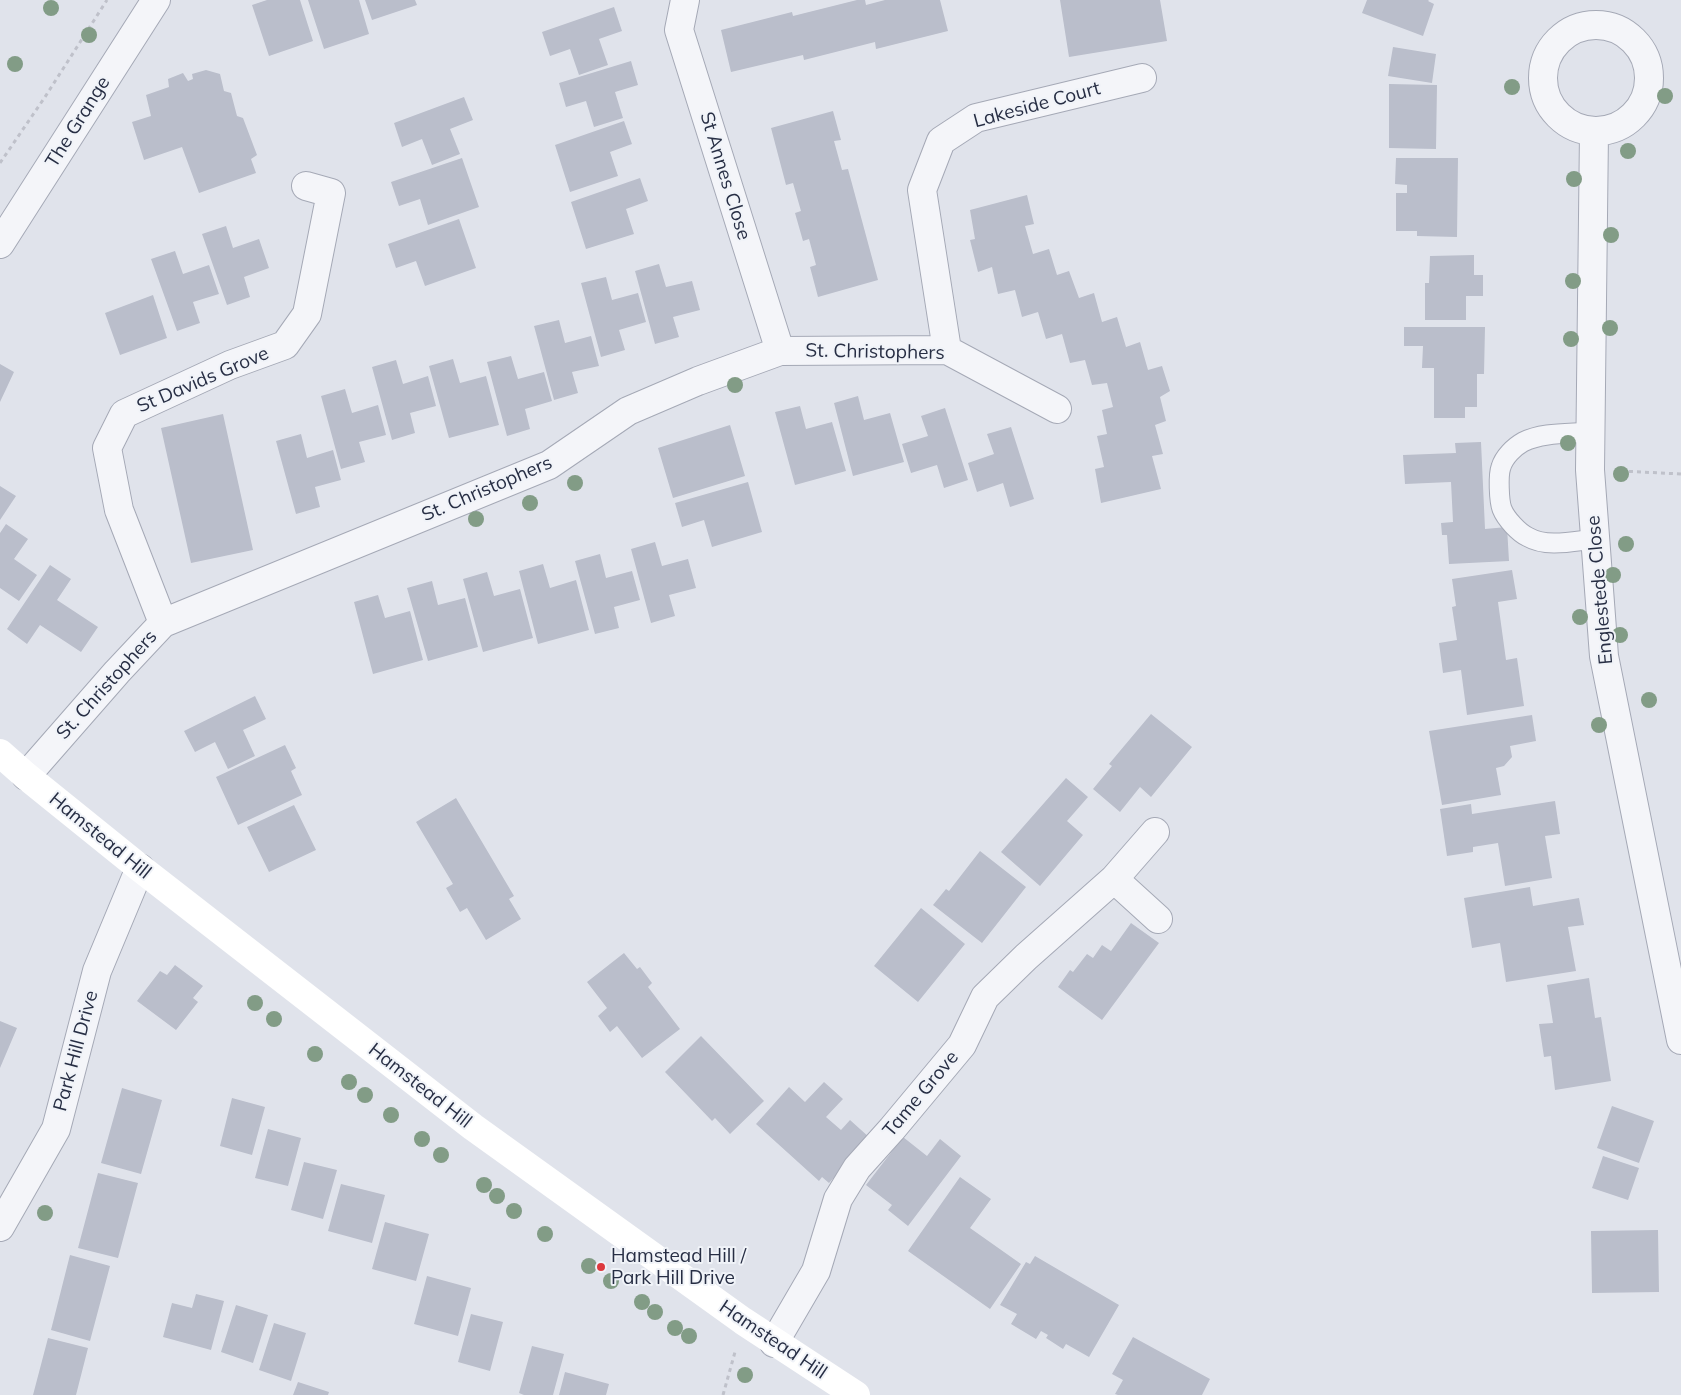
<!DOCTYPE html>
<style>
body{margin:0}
canvas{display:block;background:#e0e3eb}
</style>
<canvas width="1681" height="1395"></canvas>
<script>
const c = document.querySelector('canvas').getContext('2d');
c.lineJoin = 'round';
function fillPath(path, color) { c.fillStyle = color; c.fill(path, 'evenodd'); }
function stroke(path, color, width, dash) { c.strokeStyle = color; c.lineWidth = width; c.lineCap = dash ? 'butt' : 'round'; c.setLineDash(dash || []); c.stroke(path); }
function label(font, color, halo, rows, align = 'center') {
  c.font = font + ' Mulish,sans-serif'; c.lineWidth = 4; c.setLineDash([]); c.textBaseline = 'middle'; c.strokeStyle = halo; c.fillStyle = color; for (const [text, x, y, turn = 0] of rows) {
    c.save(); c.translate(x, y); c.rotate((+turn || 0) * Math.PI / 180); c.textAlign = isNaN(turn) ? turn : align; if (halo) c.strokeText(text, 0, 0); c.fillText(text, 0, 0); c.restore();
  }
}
const building = new Path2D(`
 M267,0H300L313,41L269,56L252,5Z
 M308,0H359L369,34L324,49Z
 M365,0H415L417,5L372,20Z
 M857,0H865L866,5L885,0H940L948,31L876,49L875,42L804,60L803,55L731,72L721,30L792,12L793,16Z
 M1060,0H1160L1167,41L1069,57Z
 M1367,0H1429L1428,1L1434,4L1423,36L1362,13Z
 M614,7L622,31L599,39L608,65L579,75L570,49L550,56L542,32Z
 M1393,47L1436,54L1432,83L1388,76Z
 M631,61L638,85L615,92L623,118L594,127L586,101L566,107L559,83Z
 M206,70L220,74L224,91L231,93L237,116L243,118L257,155L251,159L256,173L199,193L182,147L144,160L132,122L151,116L146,95L169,87L168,79L183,73L188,81L193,79L192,74Z
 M1389,84L1437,85L1436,149L1389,148Z
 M464,97L473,120L450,129L460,154L432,165L422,139L402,147L394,123Z
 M833,111L841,140L834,141L842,170L848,169L878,280L818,297L810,267L816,265L809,239L803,241L795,213L801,211L793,183L786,185L771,128Z
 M624,121L632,144L610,152L618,176L570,192L555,145Z
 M462,158L479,207L428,225L420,199L399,206L391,182Z
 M1396,158H1458L1457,237L1417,236V231H1396V193H1407V185L1395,184Z
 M640,178L648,201L626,209L634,234L586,249L571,202Z
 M1027,195L1034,224L1025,226L1033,254L1049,249L1057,275L1069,271L1079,298L1094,293L1102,322L1117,317L1126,347L1140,342L1148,370L1162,366L1170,391L1160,397L1166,421L1155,425L1163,454L1152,456L1161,489L1101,503L1095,469L1104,467L1097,436L1107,434L1102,410L1113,407L1107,383L1092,385L1085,360L1070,363L1062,334L1046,339L1038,312L1022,317L1015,290L998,294L992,267L978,272L970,240L975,239L970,210Z
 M459,219L476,268L425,286L416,261L396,268L388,244Z
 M226,226L233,248L259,239L269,268L244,277L250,297L227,305L202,234Z
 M175,251L183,274L209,265L219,294L193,302L200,323L177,331L151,259Z
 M1474,255V275H1483V296H1466V320H1425V283H1429L1430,256Z
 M659,264L666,287L692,281L700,310L673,317L679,337L655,344L635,271Z
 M606,277L612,300L638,293L646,322L619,330L625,350L601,357L581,283Z
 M153,295L167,338L120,355L105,313Z
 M559,320L565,343L591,336L599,366L572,372L578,393L554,400L534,326Z
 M1404,327H1485L1484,374H1477V407H1465V418H1434V368H1422L1423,346H1404Z
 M511,356L518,379L544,372L552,401L525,409L530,429L507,436L487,362Z
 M453,359L460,383L486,376L499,425L449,438L429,366Z
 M396,360L403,384L428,376L436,406L410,413L415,433L392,440L372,367Z
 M0,364L14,372L0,402Z
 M345,389L352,413L378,405L386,435L359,442L365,462L341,469L321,396Z
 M858,396L864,420L890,413L904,462L853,476L834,403Z
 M800,406L806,429L832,422L846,471L795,485L775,412Z
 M945,408L968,480L944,488L937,465L911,473L902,444L928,436L921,416Z
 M223,414L253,550L191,563L161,428Z
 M730,425L745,476L673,498L658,448Z
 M1011,427L1034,499L1010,507L1003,483L977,492L968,463L994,454L987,434Z
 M301,434L307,458L333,450L341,480L315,487L320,507L296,514L276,441Z
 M1481,442L1485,529L1507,527L1509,561L1449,564L1447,535H1442L1441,523L1453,522L1451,482L1405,484L1403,455L1456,453L1455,443Z
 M748,482L762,532L712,547L704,520L682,527L675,503Z
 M0,486L16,496L0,520Z
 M6,524L28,539L14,559L37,575L19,601L0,588V533Z
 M655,542L662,566L688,559L696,588L669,595L675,616L651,623L631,549Z
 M600,554L606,578L632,571L640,600L614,607L619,628L595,634L575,561Z
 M543,564L550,588L576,580L589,630L538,644L519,571Z
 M50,565L71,579L57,600L98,627L81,652L40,625L27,644L7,629Z
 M1512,570L1517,599L1498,602L1506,660L1517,658L1524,706L1467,715L1461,670L1443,673L1439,643L1457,640L1452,607L1456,606L1452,579Z
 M487,572L494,596L520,589L533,638L483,652L463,579Z
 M432,581L438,605L465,598L478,647L428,661L407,588Z
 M378,595L385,618L410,611L423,660L373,674L354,602Z
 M255,696L266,719L243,730L255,756L228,769L215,742L195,752L184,731Z
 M1151,714L1192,747L1151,797L1140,787L1120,812L1093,789L1112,766L1109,764Z
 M1532,715L1536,741L1510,746L1512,757L1504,766L1496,768L1501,795L1442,805L1429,731Z
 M285,745L296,768L291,771L302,795L238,825L216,777Z
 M1066,778L1088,797L1067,821L1083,835L1040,886L1001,852Z
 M456,798L514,896L509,899L521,919L486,940L467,908L460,912L446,888L453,884L416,822Z
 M1555,801L1560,834L1545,836L1552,878L1505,886L1498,843L1473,847V852L1447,856L1440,809L1471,804L1472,814Z
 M294,805L316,850L269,872L247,827Z
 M980,851L1026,887L982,943L933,905L946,889L949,891Z
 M1530,887L1533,906L1579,898L1584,925L1568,927L1576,971L1506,982L1500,943L1472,948L1464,898Z
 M921,908L965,944L918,1002L874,966Z
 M1131,923L1159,943L1102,1020L1058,987L1070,970L1073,972L1087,954L1093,958L1102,945L1111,951Z
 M624,953L637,969L640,967L652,983L648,987L680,1029L642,1058L617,1026L610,1032L598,1016L607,1008L587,982Z
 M175,965L203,986L193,998L198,1002L176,1030L137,1001L160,971L167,975Z
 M1589,978L1595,1018L1601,1017L1611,1081L1555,1090L1551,1056L1544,1057L1539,1024L1553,1023L1547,985Z
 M0,1021L17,1028L0,1068Z
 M701,1036L764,1101L730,1134L715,1118L712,1121L665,1072Z
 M824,1082L843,1099L826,1117L841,1130L850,1120L870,1138L829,1183L822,1177L819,1181L756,1124L789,1087L805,1102Z
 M122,1088L162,1100L141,1174L101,1163Z
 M232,1098L265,1107L252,1155L220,1146Z
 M1612,1106L1654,1121L1639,1163L1597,1148Z
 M268,1129L301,1138L288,1186L255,1178Z
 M903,1137L927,1156L940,1139L961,1156L908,1226L888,1210L892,1205L866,1185Z
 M1603,1156L1639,1168L1628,1200L1592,1188Z
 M304,1162L337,1170L323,1219L291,1210Z
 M98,1173L138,1183L118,1258L78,1248Z
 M960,1177L991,1199L970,1228L1021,1264L990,1309L908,1251Z
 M341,1184L385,1195L372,1243L328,1231Z
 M385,1222L429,1234L416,1281L372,1269Z
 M1658,1230L1659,1292L1592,1293L1591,1231Z
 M70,1255L110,1266L90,1341L51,1330Z
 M1035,1256L1119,1305L1089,1357L1066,1344L1063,1349L1046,1338L1048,1335L1041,1331L1036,1339L1011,1324L1017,1314L1000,1305L1026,1262L1030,1264Z
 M427,1276L471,1288L458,1336L414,1324Z
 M196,1294L224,1301L211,1350L163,1337L172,1303L192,1308Z
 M236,1305L268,1315L253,1363L221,1352Z
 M471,1314L503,1322L490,1371L458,1362Z
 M274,1323L306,1333L291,1381L259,1370Z
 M1133,1337L1210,1379L1202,1395H1118L1115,1394L1123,1380L1112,1374Z
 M48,1338L88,1348L76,1395H33Z
 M532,1346L564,1354L553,1395H524L519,1393Z
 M565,1372L609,1384L606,1395H559Z
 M298,1382L329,1392L328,1395H293Z`);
const path = new Path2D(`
 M0,163L45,97L107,0
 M1621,471L1681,474
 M723,1395L735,1352`);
const service = new Path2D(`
 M1591,432C1569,434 1543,432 1523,442C1514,447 1504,457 1501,467C1498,475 1499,501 1502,509C1506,519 1519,533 1528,537C1547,548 1574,541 1595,539`);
const minor = new Path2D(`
 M685,0L679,30L780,351
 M1543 78a53 53 0 1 1 106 0a53 53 0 1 1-106 0Z
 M1594,132L1590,470L1604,656L1681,1040
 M0,244L156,0
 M947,350L922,190L941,141L976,118L1142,78
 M163,623L119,510L107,448L124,414L230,365L285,345L307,314L331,193L306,186
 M26,776L117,672L163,623L549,465L628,411L698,381L780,351L947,350L1057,409
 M1114,879L1158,919
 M0,1227L56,1129L97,971L140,868
 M774,1343L816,1271L838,1199L857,1168L892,1129L962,1045L985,997L1026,957L1114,879L1155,832`);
const secondary = new Path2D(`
 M0,753L26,776L140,868L473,1127L743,1321L856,1395`);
const trees = [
 [51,8],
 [89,35],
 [15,64],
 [1512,87],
 [1665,96],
 [1628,151],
 [1574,179],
 [1611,235],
 [1573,281],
 [1610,328],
 [1571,339],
 [735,385],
 [1568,443],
 [1621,474],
 [575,483],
 [530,503],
 [476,519],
 [1626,544],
 [1613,575],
 [1580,617],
 [1620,635],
 [1649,700],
 [1599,725],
 [255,1003],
 [274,1019],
 [315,1054],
 [349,1082],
 [365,1095],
 [391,1115],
 [422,1139],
 [441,1155],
 [484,1185],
 [497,1196],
 [514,1211],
 [45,1213],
 [545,1234],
 [589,1266],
 [611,1281],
 [642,1302],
 [655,1312],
 [675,1328],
 [689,1336],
 [745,1375]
];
const markers = [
 [601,1267,5,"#dd393e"]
];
const streetNames = [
 ["Lakeside Court",1037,105,-15],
 ["The Grange",78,122,-58],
 ["St Annes Close",725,176,73],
 ["St. Christophers",875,352,1],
 ["St Davids Grove",203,380,-23],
 ["St. Christophers",487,489,-23],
 ["Englestede Close",1600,590,-95],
 ["St. Christophers",107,685,-48],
 ["Hamstead Hill",100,836,39],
 ["Park Hill Drive",76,1051,-75],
 ["Hamstead Hill",420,1086,38],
 ["Tame Grove",921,1094,-50],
 ["Hamstead Hill",773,1340,34]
];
const poiNames = [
 ["Hamstead Hill /",611,1256],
 ["Park Hill Drive",611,1278]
];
fillPath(building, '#babecb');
stroke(service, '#a5a9b6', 21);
stroke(minor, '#a5a9b6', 30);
stroke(path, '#bfc1ca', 3, [4, 4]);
stroke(service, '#f4f5f9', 19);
stroke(minor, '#f4f5f9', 28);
stroke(secondary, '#fff', 28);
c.fillStyle = '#829c86';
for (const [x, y] of trees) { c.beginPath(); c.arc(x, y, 8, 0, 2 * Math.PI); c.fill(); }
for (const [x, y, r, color] of markers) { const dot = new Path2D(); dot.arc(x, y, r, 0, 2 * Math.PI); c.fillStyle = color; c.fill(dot); stroke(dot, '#f0f3f8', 2); }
label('19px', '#272e44', '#f0f3f8', streetNames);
label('19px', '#272e44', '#f0f3f8', poiNames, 'left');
</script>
